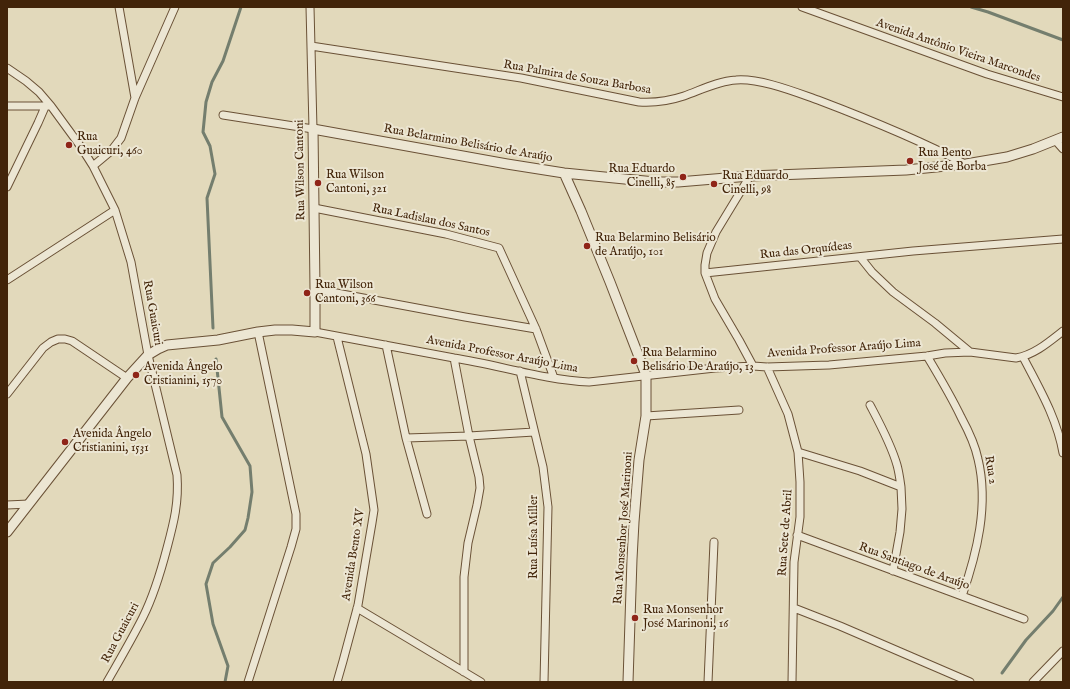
<!DOCTYPE html>
<meta charset="utf-8">
<style>
body{margin:0}
#map{position:relative;width:1070px;height:689px;overflow:hidden;background:#e2d9bb;font-family:"IM FELL English",serif}
canvas{display:block}
.frame{position:absolute;inset:0;border:8px solid #422409;pointer-events:none}
</style>
<div id="map">
<canvas width="1070" height="689"></canvas>
<div class="frame"></div>
</div>
<script>
const c = document.querySelector('canvas').getContext('2d');
c.lineJoin = 'round';
function stroke(path, color, width, dash) { c.strokeStyle = color; c.lineWidth = width; c.lineCap = dash ? 'butt' : 'round'; c.setLineDash(dash || []); c.stroke(path); }
function label(font, color, halo, rows, align = 'center') {
  c.font = font + ' "IM FELL English",serif'; c.lineWidth = 4; c.setLineDash([]); c.textBaseline = 'middle'; c.strokeStyle = halo; c.fillStyle = color; for (const [text, x, y, turn = 0] of rows) {
    c.save(); c.translate(x, y); c.rotate((+turn || 0) * Math.PI / 180); c.textAlign = isNaN(turn) ? turn : align; if (halo) c.strokeText(text, 0, 0); c.fillText(text, 0, 0); c.restore();
  }
}
const stream = new Path2D(`
 M971,7L988,12L1063,40
 M213,328L207,198L215,174L210,146L203,132L206,102L212,82L223,61L241,7
 M216,359L222,417L250,466L252,492L248,518L245,530L230,547L213,563L206,584L213,624L228,666L225,682
 M1002,673L1026,640L1053,611L1063,597`);
const minor = new Path2D(`
 M119,7L135,98
 M802,7L987,74L1063,97
 M311,46L521,78L639,102C655,103 669,101 684,96C701,90 718,81 736,80C760,78 795,92 818,100C868,119 918,139 965,164
 M7,68L26,81L39,92L51,106L81,147L93,166L115,210L131,262L148,355L177,475C179,502 174,522 167,548C161,571 154,595 143,617C132,639 119,661 107,682
 M7,106H49
 M223,115L313,129L310,7
 M1055,140L1063,149
 M93,166L111,151L121,138L135,98L175,7
 M750,176L716,232L707,253L705,265V273L715,299L739,340L753,366
 M7,187L38,123L45,107
 M314,208L446,234L499,248L536,329L554,378
 M860,257L872,272L893,292L935,323L970,352
 M705,273L913,251L1063,239
 M7,280L115,210
 M315,289L465,317L536,329
 M315,332L454,358C499,365 544,380 589,382L715,368L753,366L767,367L829,365L927,356L945,353L970,352L1016,358C1034,355 1049,342 1063,331
 M386,345L406,438L427,514
 M927,356C939,376 951,396 961,417C968,430 975,444 978,459C989,505 977,553 962,596
 M1023,357C1039,388 1057,418 1063,453
 M454,358L469,436L479,477L480,488L477,505L468,543L464,577V672
 M767,367L788,414L798,452L800,482V517L794,562L792,682
 M520,371L543,467L548,507L544,682
 M7,394L43,348L51,342L58,339H65L72,341L127,378
 M870,405C880,424 891,444 897,465C899,472 900,480 901,487
 M646,416L739,410
 M406,438L469,436L534,432
 M798,452L860,471L901,487L902,509L900,532L893,571
 M7,505L29,504
 M797,535L1024,619
 M357,608L481,682
 M794,608L840,626L970,682
 M248,682L291,547L296,529V514L258,332
 M337,682L343,661L358,605L372,523L374,510L366,454L337,337
 M708,682L714,542
 M1033,682L1063,651`);
const tertiary = new Path2D(`
 M564,173L581,211L610,282L646,375V416L639,460L634,522L632,559L628,682
 M7,532L127,378L148,355L158,349L167,345L218,340L258,332L275,330H292L315,332V289L313,129L507,164L564,173L655,182H678L750,176L906,170L966,164L1007,157L1033,149L1063,137`);
const markers = [
 [69,145,4,"#8f2418"],
 [910,161,4,"#8f2418"],
 [683,177,4,"#8f2418"],
 [318,183,4,"#8f2418"],
 [714,184,4,"#8f2418"],
 [587,246,4,"#8f2418"],
 [307,293,4,"#8f2418"],
 [634,361,4,"#8f2418"],
 [136,375,4,"#8f2418"],
 [65,442,4,"#8f2418"],
 [635,618,4,"#8f2418"]
];
const streetNames = [
 ["Avenida Antônio Vieira Marcondes",958,51,19],
 ["Rua Palmira de Souza Barbosa",577,78,10],
 ["Rua Belarmino Belisário de Araújo",468,144,10],
 ["Rua Wilson Cantoni",301,170,-91],
 ["Rua Ladislau dos Santos",431,221,12],
 ["Rua das Orquídeas",806,251,-6],
 ["Rua Guaicuri",152,313,80],
 ["Avenida Professor Araújo Lima",844,349,-4],
 ["Avenida Professor Araújo Lima",502,355,11],
 ["Rua 2",990,470,81],
 ["Rua Monsenhor José Marinoni",624,528,-86],
 ["Rua Sete de Abril",786,533,-86],
 ["Rua Luísa Miller",535,537,-90],
 ["Avenida Bento XV",354,555,-81],
 ["Rua Santiago de Araújo",914,567,20],
 ["Rua Guaicuri",121,633,-62]
];
const poiNames = [
 ["Rua",77,138],
 ["Guaicuri, 460",77,152],
 ["Rua Bento",918,154],
 ["José de Borba",918,168],
 ["Rua Eduardo",675,170,"right"],
 ["Cinelli, 85",675,184,"right"],
 ["Rua Wilson",326,176],
 ["Cantoni, 321",326,190],
 ["Rua Eduardo",722,177],
 ["Cinelli, 98",722,191],
 ["Rua Belarmino Belisário",595,239],
 ["de Araújo, 101",595,253],
 ["Rua Wilson",315,286],
 ["Cantoni, 366",315,300],
 ["Rua Belarmino",642,354],
 ["Belisário De Araújo, 13",642,368],
 ["Avenida Ângelo",144,368],
 ["Cristianini, 1570",144,382],
 ["Avenida Ângelo",73,435],
 ["Cristianini, 1531",73,449],
 ["Rua Monsenhor",643,611],
 ["José Marinoni, 16",643,625]
];
stroke(stream, '#747e6e', 3);
stroke(minor, '#6a5136', 9);
stroke(tertiary, '#6a5136', 11);
stroke(minor, '#ece6d3', 7);
stroke(tertiary, '#ece6d3', 9);
for (const [x, y, r, color] of markers) { const dot = new Path2D(); dot.arc(x, y, r, 0, 2 * Math.PI); c.fillStyle = color; c.fill(dot); stroke(dot, '#ece6d3', 1.5); }
label('12px', '#422409', '#ece6d3', streetNames);
label('12px', '#422409', '#ece6d3', poiNames, 'left');
</script>
